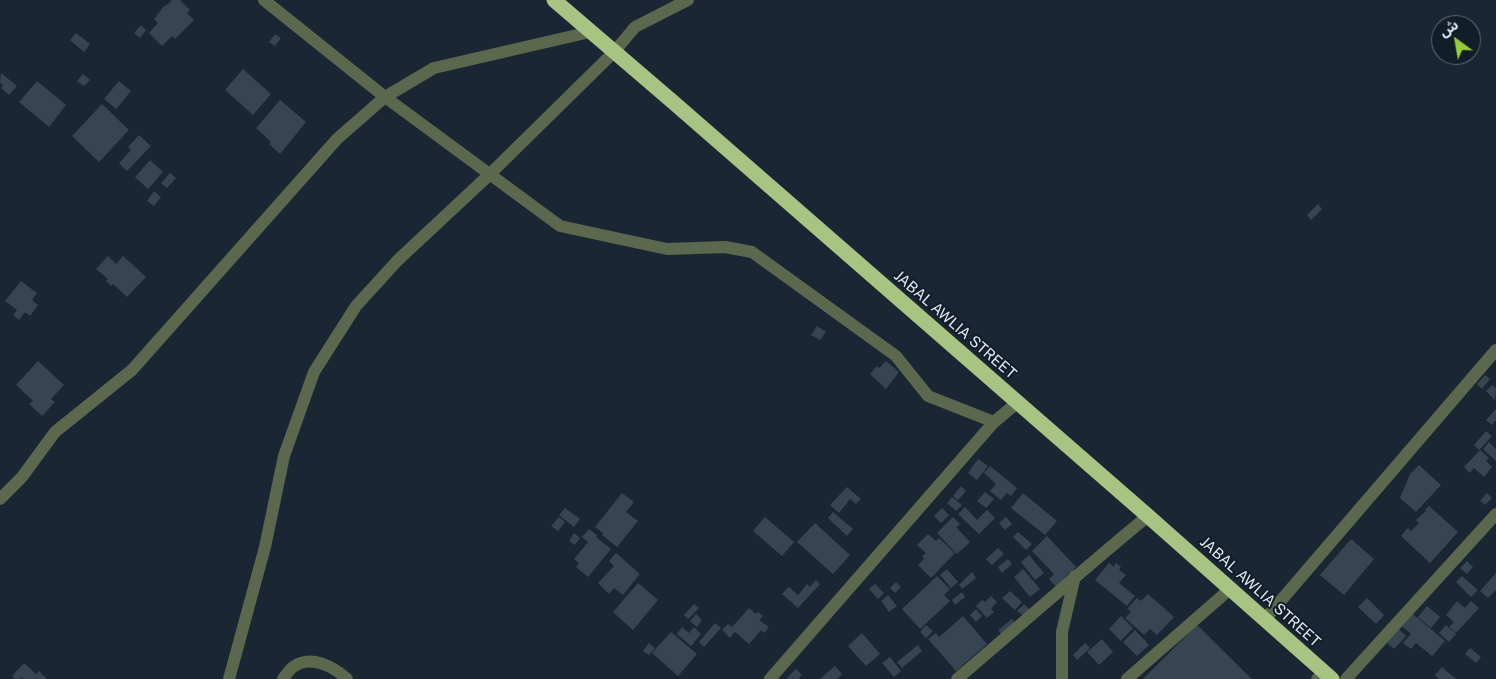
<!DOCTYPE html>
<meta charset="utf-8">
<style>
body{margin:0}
#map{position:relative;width:1496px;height:679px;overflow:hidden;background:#1a2633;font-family:"Public Sans","Noto Sans Arabic",sans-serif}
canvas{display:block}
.north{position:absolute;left:1431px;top:15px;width:50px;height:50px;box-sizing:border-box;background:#111d29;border:1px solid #656f7a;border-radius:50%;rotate:328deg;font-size:14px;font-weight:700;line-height:20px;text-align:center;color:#e2eaf3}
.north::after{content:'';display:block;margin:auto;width:18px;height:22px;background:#96cc39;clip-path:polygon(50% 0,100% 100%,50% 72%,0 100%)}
</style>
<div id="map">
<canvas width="1496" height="679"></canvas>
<div class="north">ش</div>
</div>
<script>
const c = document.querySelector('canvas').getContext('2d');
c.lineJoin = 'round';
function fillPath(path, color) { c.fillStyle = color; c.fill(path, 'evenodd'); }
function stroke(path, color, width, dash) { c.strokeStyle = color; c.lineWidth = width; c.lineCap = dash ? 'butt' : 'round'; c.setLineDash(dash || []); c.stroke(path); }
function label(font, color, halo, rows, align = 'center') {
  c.font = font + ' "Public Sans",sans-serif'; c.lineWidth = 4; c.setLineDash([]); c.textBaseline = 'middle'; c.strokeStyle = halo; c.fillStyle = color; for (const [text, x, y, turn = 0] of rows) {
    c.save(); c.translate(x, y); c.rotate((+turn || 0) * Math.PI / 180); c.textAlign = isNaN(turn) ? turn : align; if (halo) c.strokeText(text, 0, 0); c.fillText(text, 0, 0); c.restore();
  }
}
const building = new Path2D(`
 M172,0H180L190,10L187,13L194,20L175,39L172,36L162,46L149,33L158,23L154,19L165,5L166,6Z
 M141,25L146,30L140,38L134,33Z
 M76,33L90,44L84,52L70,40Z
 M275,34L281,38L275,46L269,42Z
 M243,69L271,94L253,115L225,90Z
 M1,73L17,86L9,95L1,88L3,85L0,83Z
 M83,74L90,80L84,86L77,81Z
 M37,81L66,105L49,127L19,102Z
 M119,81L131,91L116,109L104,99Z
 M280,100L306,122L280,154L269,144L271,142L256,128Z
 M102,104L129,130L99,162L72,136Z
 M139,135L151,146L127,171L119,163L131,150L128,147Z
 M150,160L163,172L148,189L135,177Z
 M170,173L176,178L167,188L161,183Z
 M154,191L161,197L154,206L147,201Z
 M1318,204L1322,209L1311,220L1307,215Z
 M108,256L116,264L123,256L146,277L127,297L113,284L111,286L106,281L108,279L96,269Z
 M21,281L37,293L32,300L38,305L30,316L25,312L19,320L13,315L17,310L5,301Z
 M817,326L826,332L820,340L811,335Z
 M38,361L64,385L51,399L55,402L42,416L29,404L33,401L16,385Z
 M886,361L899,372L886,389L870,374L877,366L879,368Z
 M1485,375L1490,379L1482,389L1477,384Z
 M1492,385L1496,388L1495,400L1486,391Z
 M1496,409V420L1492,425L1486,420Z
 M1486,431L1492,436L1479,450L1474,445Z
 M1489,442L1496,449V461L1483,449Z
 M1480,450L1489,458L1486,461L1492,467L1484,477L1474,468L1470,473L1464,467Z
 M978,459L988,466L977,480L968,473Z
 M1419,465L1441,485L1416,512L1400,498L1410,474Z
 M990,466L1017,488L1011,496L1007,493L1001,500L990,491L996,484L984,473Z
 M961,486L966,491L958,500L953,496Z
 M847,487L861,499L856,504L850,499L839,513L830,505Z
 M985,492L994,499L986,508L977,501Z
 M622,493L634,502L626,512L638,521L617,547L602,535L603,533L595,527Z
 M1023,493L1057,521L1045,535L1011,508Z
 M1487,493L1492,498L1485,505L1480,501Z
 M952,497L962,505L956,511L947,503Z
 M1429,506L1458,532L1430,563L1401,536L1408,528L1411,531L1419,523L1416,520L1426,511L1425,510Z
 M965,507L977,520L987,510L995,518L979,534L958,514Z
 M565,508L580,519L574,527L559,515Z
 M942,508L949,515L941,523L934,516Z
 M833,512L853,529L847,536L828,518Z
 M559,517L565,522L558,531L551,526Z
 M765,517L794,542L782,556L753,531Z
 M953,517L960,524L956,527L970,542L957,554L937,533Z
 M1006,517L1012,524L1005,530L999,523Z
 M815,523L850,555L833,574L797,542Z
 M589,529L597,535L596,537L611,549L588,577L576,567L579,563L574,559L588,542L582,537Z
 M1018,532L1032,544L1026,550L1013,537Z
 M574,533L580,538L575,545L569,541Z
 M928,534L936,541L939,538L955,553L931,578L918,565L924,559L922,556L926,553L917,545Z
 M1047,536L1076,567L1056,587L1049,579L1054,574L1032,551Z
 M1351,539L1374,559L1344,595L1320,575Z
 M998,548L1004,554L992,565L986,559Z
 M616,553L640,574L623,595L614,588L609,594L598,583L614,566L609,561Z
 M1029,555L1044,573L1035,580L1021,562Z
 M1008,559L1012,564L1002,573L998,567Z
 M1467,561L1473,567L1467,574L1460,568Z
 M1109,563L1114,567L1116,563L1121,567L1119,570L1126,575L1119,583L1135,596L1127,606L1095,580Z
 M947,569L958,582L951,588L940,575Z
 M1023,569L1040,589L1030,597L1014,577Z
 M972,572L976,578L962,589L959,585Z
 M1496,573V590L1488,598L1480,591Z
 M937,576L950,589L944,595L950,601L920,629L902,609Z
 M1462,576L1478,590L1471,597L1456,582Z
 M816,580L820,584L798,608L782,594L789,587L798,595L807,584L810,587Z
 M896,582L901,587L895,593L890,588Z
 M638,583L658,600L633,630L613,612Z
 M875,584L884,593L878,599L869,589Z
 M1010,591L1022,602L1015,610L1002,598Z
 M962,592L965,597L955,605L952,600Z
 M1148,594L1174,617L1157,635L1150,629L1144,635L1125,618L1131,612L1127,609L1137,598L1141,601Z
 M888,595L897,606L889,612L881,601Z
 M991,596L997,602L991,609L994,612L987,618L976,606L982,600L985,602Z
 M1367,598L1384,615L1376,624L1358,607Z
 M1457,601L1465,608L1471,601L1479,608L1456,633L1449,627L1454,622L1446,615Z
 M694,604L699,608L688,619L684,615Z
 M1024,604L1030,610L1024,616L1017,611Z
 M1427,606L1440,617L1431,628L1418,617Z
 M749,608L756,614L758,612L763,616L759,620L769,627L764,633L761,630L749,644L735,632L730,638L722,630L728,624L732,627Z
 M976,609L982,616L976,622L970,615Z
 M696,614L702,620L697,627L690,621Z
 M1413,614L1445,641L1432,656L1416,643L1411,649L1403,643L1411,634L1402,626Z
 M963,616L987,644L956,671L928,639L936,633L939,637Z
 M1121,616L1133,628L1121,641L1109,629Z
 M1012,619L1015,623L1001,634L998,630Z
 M715,623L721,628L704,647L699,642Z
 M926,625L933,631L926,638L920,632Z
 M1197,625L1252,679H1143Z
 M1446,625L1456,634L1449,642L1439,633Z
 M682,627L689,633L694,627L701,634L691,646L677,634Z
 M1399,629L1406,636L1394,649L1387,643Z
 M1135,630L1149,645L1137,656L1123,642Z
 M671,632L697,654L678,676L652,653Z
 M862,633L880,654L866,666L848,646Z
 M1102,639L1113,652L1099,665L1087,652Z
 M649,643L655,648L649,655L643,651Z
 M1085,643L1090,648L1077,660L1073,655Z
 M918,645L922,651L902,668L897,662Z
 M1470,648L1481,657L1476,663L1465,654Z
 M890,657L901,671L894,677L882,663Z
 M24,663L36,674L39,671L47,679H24L21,677L20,679H15L12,676Z
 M835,666L842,674L837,679H820Z
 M1442,667L1456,679H1439L1435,675Z
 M796,669L802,675L799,677L801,679H788L787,678Z`);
const street = new Path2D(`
 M264,0L385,97L560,226L667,249L725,247L752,252L896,356L928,396L994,422
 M0,499L22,477L55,432L132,370L337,139L385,97L434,68L590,32
 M1265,619L1496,350
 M229,679L265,547L284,456L314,372L356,306L398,260L489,175L614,52L635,27L688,0
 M283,679C286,675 289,670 293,667C311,654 334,667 347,679
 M770,679L994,422L1017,403
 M957,679C1021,625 1083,569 1148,516
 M1062,679V632L1075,576
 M1127,679L1230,589
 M1317,679L1324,672
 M1346,679L1496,514`);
const highway = new Path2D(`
 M554,0L673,102L1148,516L1332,679`);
const streetNames = [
 ["JABAL AWLIA STREET",955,325,41],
 ["JABAL AWLIA STREET",1260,592,42]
];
fillPath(building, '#374552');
stroke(street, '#5c684d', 12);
stroke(highway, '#a7c482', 15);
label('15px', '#e2eaf3', '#111d29', streetNames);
</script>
